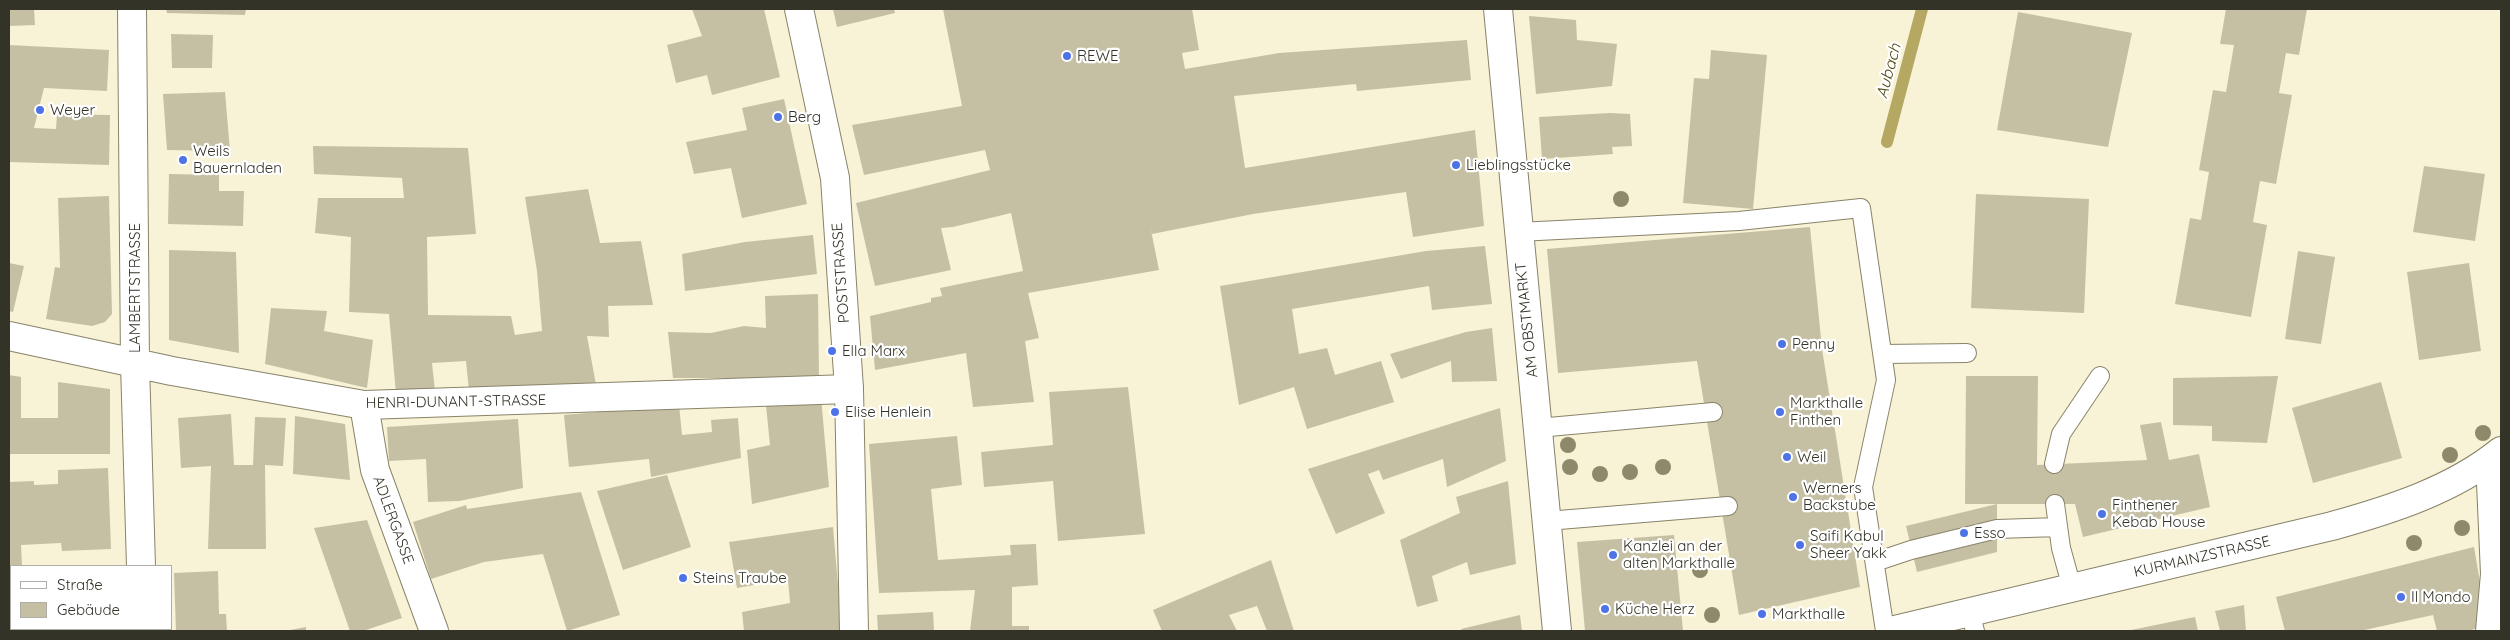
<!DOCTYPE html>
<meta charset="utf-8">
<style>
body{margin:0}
#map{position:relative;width:2510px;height:640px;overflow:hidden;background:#f8f3d6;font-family:Quicksand,sans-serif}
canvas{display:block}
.frame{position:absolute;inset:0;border:10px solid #343328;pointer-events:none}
.legend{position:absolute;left:10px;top:565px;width:162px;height:65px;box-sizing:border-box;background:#fff;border:1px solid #aeada9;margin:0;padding:6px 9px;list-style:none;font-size:15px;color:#343328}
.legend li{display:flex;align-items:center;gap:10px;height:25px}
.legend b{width:25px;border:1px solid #aeada9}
</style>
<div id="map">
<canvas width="2510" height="640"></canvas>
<div class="frame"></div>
<ul class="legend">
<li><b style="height:6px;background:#fff"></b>Straße</li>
<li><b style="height:14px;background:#c5c0a4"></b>Gebäude</li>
</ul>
</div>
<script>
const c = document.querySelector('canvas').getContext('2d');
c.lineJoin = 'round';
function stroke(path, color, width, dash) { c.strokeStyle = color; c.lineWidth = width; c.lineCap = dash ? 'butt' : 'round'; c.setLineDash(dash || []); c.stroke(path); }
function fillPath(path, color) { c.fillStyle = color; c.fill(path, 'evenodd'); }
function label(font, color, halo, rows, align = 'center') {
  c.font = font + ' Quicksand,sans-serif'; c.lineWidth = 4.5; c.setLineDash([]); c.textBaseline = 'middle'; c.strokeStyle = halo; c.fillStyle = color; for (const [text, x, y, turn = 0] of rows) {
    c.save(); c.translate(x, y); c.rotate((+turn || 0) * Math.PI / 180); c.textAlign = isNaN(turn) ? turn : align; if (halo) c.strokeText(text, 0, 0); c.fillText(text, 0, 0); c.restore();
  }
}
const stream = new Path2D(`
 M1887,142L1922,9`);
const building = new Path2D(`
 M9,9H34L35,25L9,26Z
 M166,9H246L245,15L167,13Z
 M692,9H764L780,77L712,95L707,75L676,83L667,45L702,36Z
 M833,9H894L895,13L837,27Z
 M943,9H1192L1199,50L1182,53L1185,69L1279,53L1467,40L1471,80L1357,91L1356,84L1234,96L1245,168L1475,130L1484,226L1413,237L1406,192L1253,214L1152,234L1150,225L1159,270L1028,293L1039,338L1025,341L1034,402L973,407L966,353L875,370L870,316L931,302V298L942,296L940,288L1023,271L1011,213L953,227L941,228L951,270L875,286L856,203L990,170L985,150L864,175L852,125L962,106Z
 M2226,9H2307L2299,55L2286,53L2279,93L2292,95L2276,184L2260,181L2253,222L2267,225L2251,317L2175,304L2190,218L2201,220L2209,172L2199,170L2213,90L2226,92L2234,45L2220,44Z
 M2018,12L2132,33L2108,147L1997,130Z
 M1529,16L1576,20L1577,40L1617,44L1612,86L1536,94Z
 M171,34L213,35L212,68H172Z
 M9,45L109,50L107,91L44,88L34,128L56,129L57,114L110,115L109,165L9,162Z
 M1711,50L1767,55L1753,209L1683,203L1694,78L1709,79Z
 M225,92L230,151L167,150L163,94Z
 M784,99L807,204L742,218L731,168L694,174L686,142L747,130L742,108Z
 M1610,113L1630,114L1632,146L1612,147L1613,154L1542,159L1539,117Z
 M313,146L468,148L476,234L427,237L428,315L511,316L515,335L542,331L537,271L525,197L588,189L600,243L641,241L653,305L608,306L609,337L587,336L597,390L521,386L469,391L466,361L432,363L435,391L396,394L389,314L349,312L351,237L315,233L318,198H404L402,178L314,174Z
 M2424,166L2485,174L2475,241L2413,232Z
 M169,174L219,175V191H244L243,226L168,224Z
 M1976,194L2089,199L2084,313L1971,308Z
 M109,196L112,314L105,322L92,326L46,319L55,267L60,268L58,198Z
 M1810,227L1822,349L1860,587L1739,615L1697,361L1558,373L1547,249Z
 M813,235L817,274L685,291L682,254L745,242Z
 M1485,246L1492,304L1432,310L1429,286L1292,309L1299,354L1327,348L1335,375L1381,361L1394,402L1307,429L1294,387L1239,405L1220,286L1426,251Z
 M169,250L236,252L239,353L169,340Z
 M2298,251L2335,257L2321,344L2285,339Z
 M9,263L24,266L13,312L9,311Z
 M2469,263L2481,351L2419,360L2407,272Z
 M818,294L819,378H673L668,332L711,333L744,326L766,328L765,296Z
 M271,308L327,311L324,331L373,340L367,388L265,364Z
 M1492,328L1497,381L1452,382L1451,361L1401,379L1390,354L1466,332Z
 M9,375L21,377V418H58V382L110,389V454H9Z
 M1966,376H2038L2037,465L2147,460L2140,425L2161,422L2169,460L2199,454L2210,507L2083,537L2075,504H1997V552L1917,572L1906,526L1997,504H1965Z
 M2278,376L2267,443L2212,441V426L2173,425V378Z
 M2381,382L2402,458L2313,483L2292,408Z
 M1128,387L1145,534L1058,541L1053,481L984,487L981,452L1053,445L1049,392Z
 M765,396L821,397L829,487L752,504L747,450L770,445Z
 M679,405L682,435L712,432L711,420L738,418L741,458L651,477L649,459L569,467L564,415Z
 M1500,408L1506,461L1447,487L1443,459L1383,480L1379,470L1368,474L1385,513L1336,534L1308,469Z
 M231,414L234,465H253L255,417L286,418L283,466L265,465L266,549H208L211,466L181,468L178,418Z
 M295,416L345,424L350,480L293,474Z
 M518,419L523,488L459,501L428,502L426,459L389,461L387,427Z
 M957,436L962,485L931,489L938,560L1011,555L1010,545L1036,544L1038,585L1012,587V626H1029V631H970L975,590L879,593L869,444Z
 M108,468L111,549L62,551L61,543L21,545L22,566H11V573H9V482L34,481V485L58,484V470Z
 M667,475L691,547L623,570L597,491Z
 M1508,481L1516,564L1470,575L1467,562L1432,576L1438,601L1417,607L1400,540L1460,513L1456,497Z
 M581,492L620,615L567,631L543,554L484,562L431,579L413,522L466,505L467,509Z
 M367,520L402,618L363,631H350L314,528Z
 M833,527L842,631H744L742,612L790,603L788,579L737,588L729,542Z
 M1674,535L1683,631H1585L1577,542Z
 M2474,547L2483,600L2479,628L2467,631H2437L2433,615L2360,631H2285L2276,597Z
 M1271,560L1294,631H1267L1257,606L1229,615L1237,631H1162L1153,610Z
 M218,571L219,614H226L227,631H176L174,573Z
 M2244,605L2246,631H2220L2215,611Z
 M9,607H11V629H117V631H9Z
 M933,612L934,631H878L877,615Z
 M1520,615L1522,631H1462L1461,629Z
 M2195,617L2198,631H2131V630Z
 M306,627V631H290V630Z`);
const lane = new Path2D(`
 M1518,232L1739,221L1861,208L1886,380L1863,487L1885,631
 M1882,354L1967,353
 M1538,428L1713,412
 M2054,464L2061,434L2100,376
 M2055,504L2061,548L2072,588
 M1547,521L1728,506
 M1875,562L1911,550L1997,529L2058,527
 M1970,612L1975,631`);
const street = new Path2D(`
 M132,9L135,364L141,566
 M9,336L172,371L364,405L849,389
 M364,405L375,470L434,631
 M2490,460L2495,574L2490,631
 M143,629V631`);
const secondary = new Path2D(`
 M799,9L835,178L849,389L854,631
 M1498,9L1557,631
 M1890,631L2332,526C2390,510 2453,490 2501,451`);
const trees = [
 [1621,199],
 [2483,433],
 [1568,445],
 [2450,455],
 [1570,467],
 [1663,467],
 [1630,472],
 [1600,474],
 [2462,528],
 [2414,543],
 [1700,570],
 [1712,615]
];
const markers = [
 [1067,56,5,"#4e73e7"],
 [40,110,5,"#4e73e7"],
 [778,117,5,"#4e73e7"],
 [183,160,5,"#4e73e7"],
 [1456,165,5,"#4e73e7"],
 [1782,344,5,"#4e73e7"],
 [832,351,5,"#4e73e7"],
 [835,412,5,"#4e73e7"],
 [1780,412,5,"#4e73e7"],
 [1787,457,5,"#4e73e7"],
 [1793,497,5,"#4e73e7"],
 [2102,514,5,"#4e73e7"],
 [1964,533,5,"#4e73e7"],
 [1800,545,5,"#4e73e7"],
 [1613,555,5,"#4e73e7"],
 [683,578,5,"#4e73e7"],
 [2401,597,5,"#4e73e7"],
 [1605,609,5,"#4e73e7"],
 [1762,614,5,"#4e73e7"]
];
const poiNames = [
 ["REWE",1077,56],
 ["Weyer",50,110],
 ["Berg",788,117],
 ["Weils",193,151],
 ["Bauernladen",193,168],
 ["Lieblingsstücke",1466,165],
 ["Penny",1792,344],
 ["Ella Marx",842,351],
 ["Markthalle",1790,403],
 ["Finthen",1790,420],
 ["Elise Henlein",845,412],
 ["Weil",1797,457],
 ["Werners",1803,488],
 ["Backstube",1803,505],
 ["Finthener",2112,505],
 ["Kebab House",2112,522],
 ["Esso",1974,533],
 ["Saifi Kabul",1810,536],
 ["Sheer Yakk",1810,553],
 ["Kanzlei an der",1623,546],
 ["alten Markthalle",1623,563],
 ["Steins Traube",693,578],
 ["Il Mondo",2411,597],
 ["Küche Herz",1615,609],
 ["Markthalle",1772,614]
];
const streetNames = [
 ["POSTSTRASSE",841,273,-94],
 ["LAMBERTSTRASSE",135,288,-90],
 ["AM OBSTMARKT",1527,320,-96],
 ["HENRI-DUNANT-STRASSE",456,402,-1],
 ["ADLERGASSE",393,520,70],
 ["KURMAINZSTRASSE",2202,557,-13]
];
const waterNames = [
 ["Aubach",1889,71,-75]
];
stroke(stream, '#b5a862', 12);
fillPath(building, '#c5c0a4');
stroke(lane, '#888369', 20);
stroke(street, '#888369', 30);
stroke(secondary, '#888369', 30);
stroke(lane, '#fff', 18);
stroke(street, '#fff', 28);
stroke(secondary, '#fff', 28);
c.fillStyle = '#8f896b';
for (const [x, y] of trees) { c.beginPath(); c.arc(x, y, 8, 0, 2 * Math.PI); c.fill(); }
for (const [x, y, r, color] of markers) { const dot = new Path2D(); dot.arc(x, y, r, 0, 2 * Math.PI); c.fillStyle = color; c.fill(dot); stroke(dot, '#fff', 2); }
label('15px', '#343328', '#fff', poiNames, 'left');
label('15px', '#343328', '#fff', streetNames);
label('italic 16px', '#514810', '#fff', waterNames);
</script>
